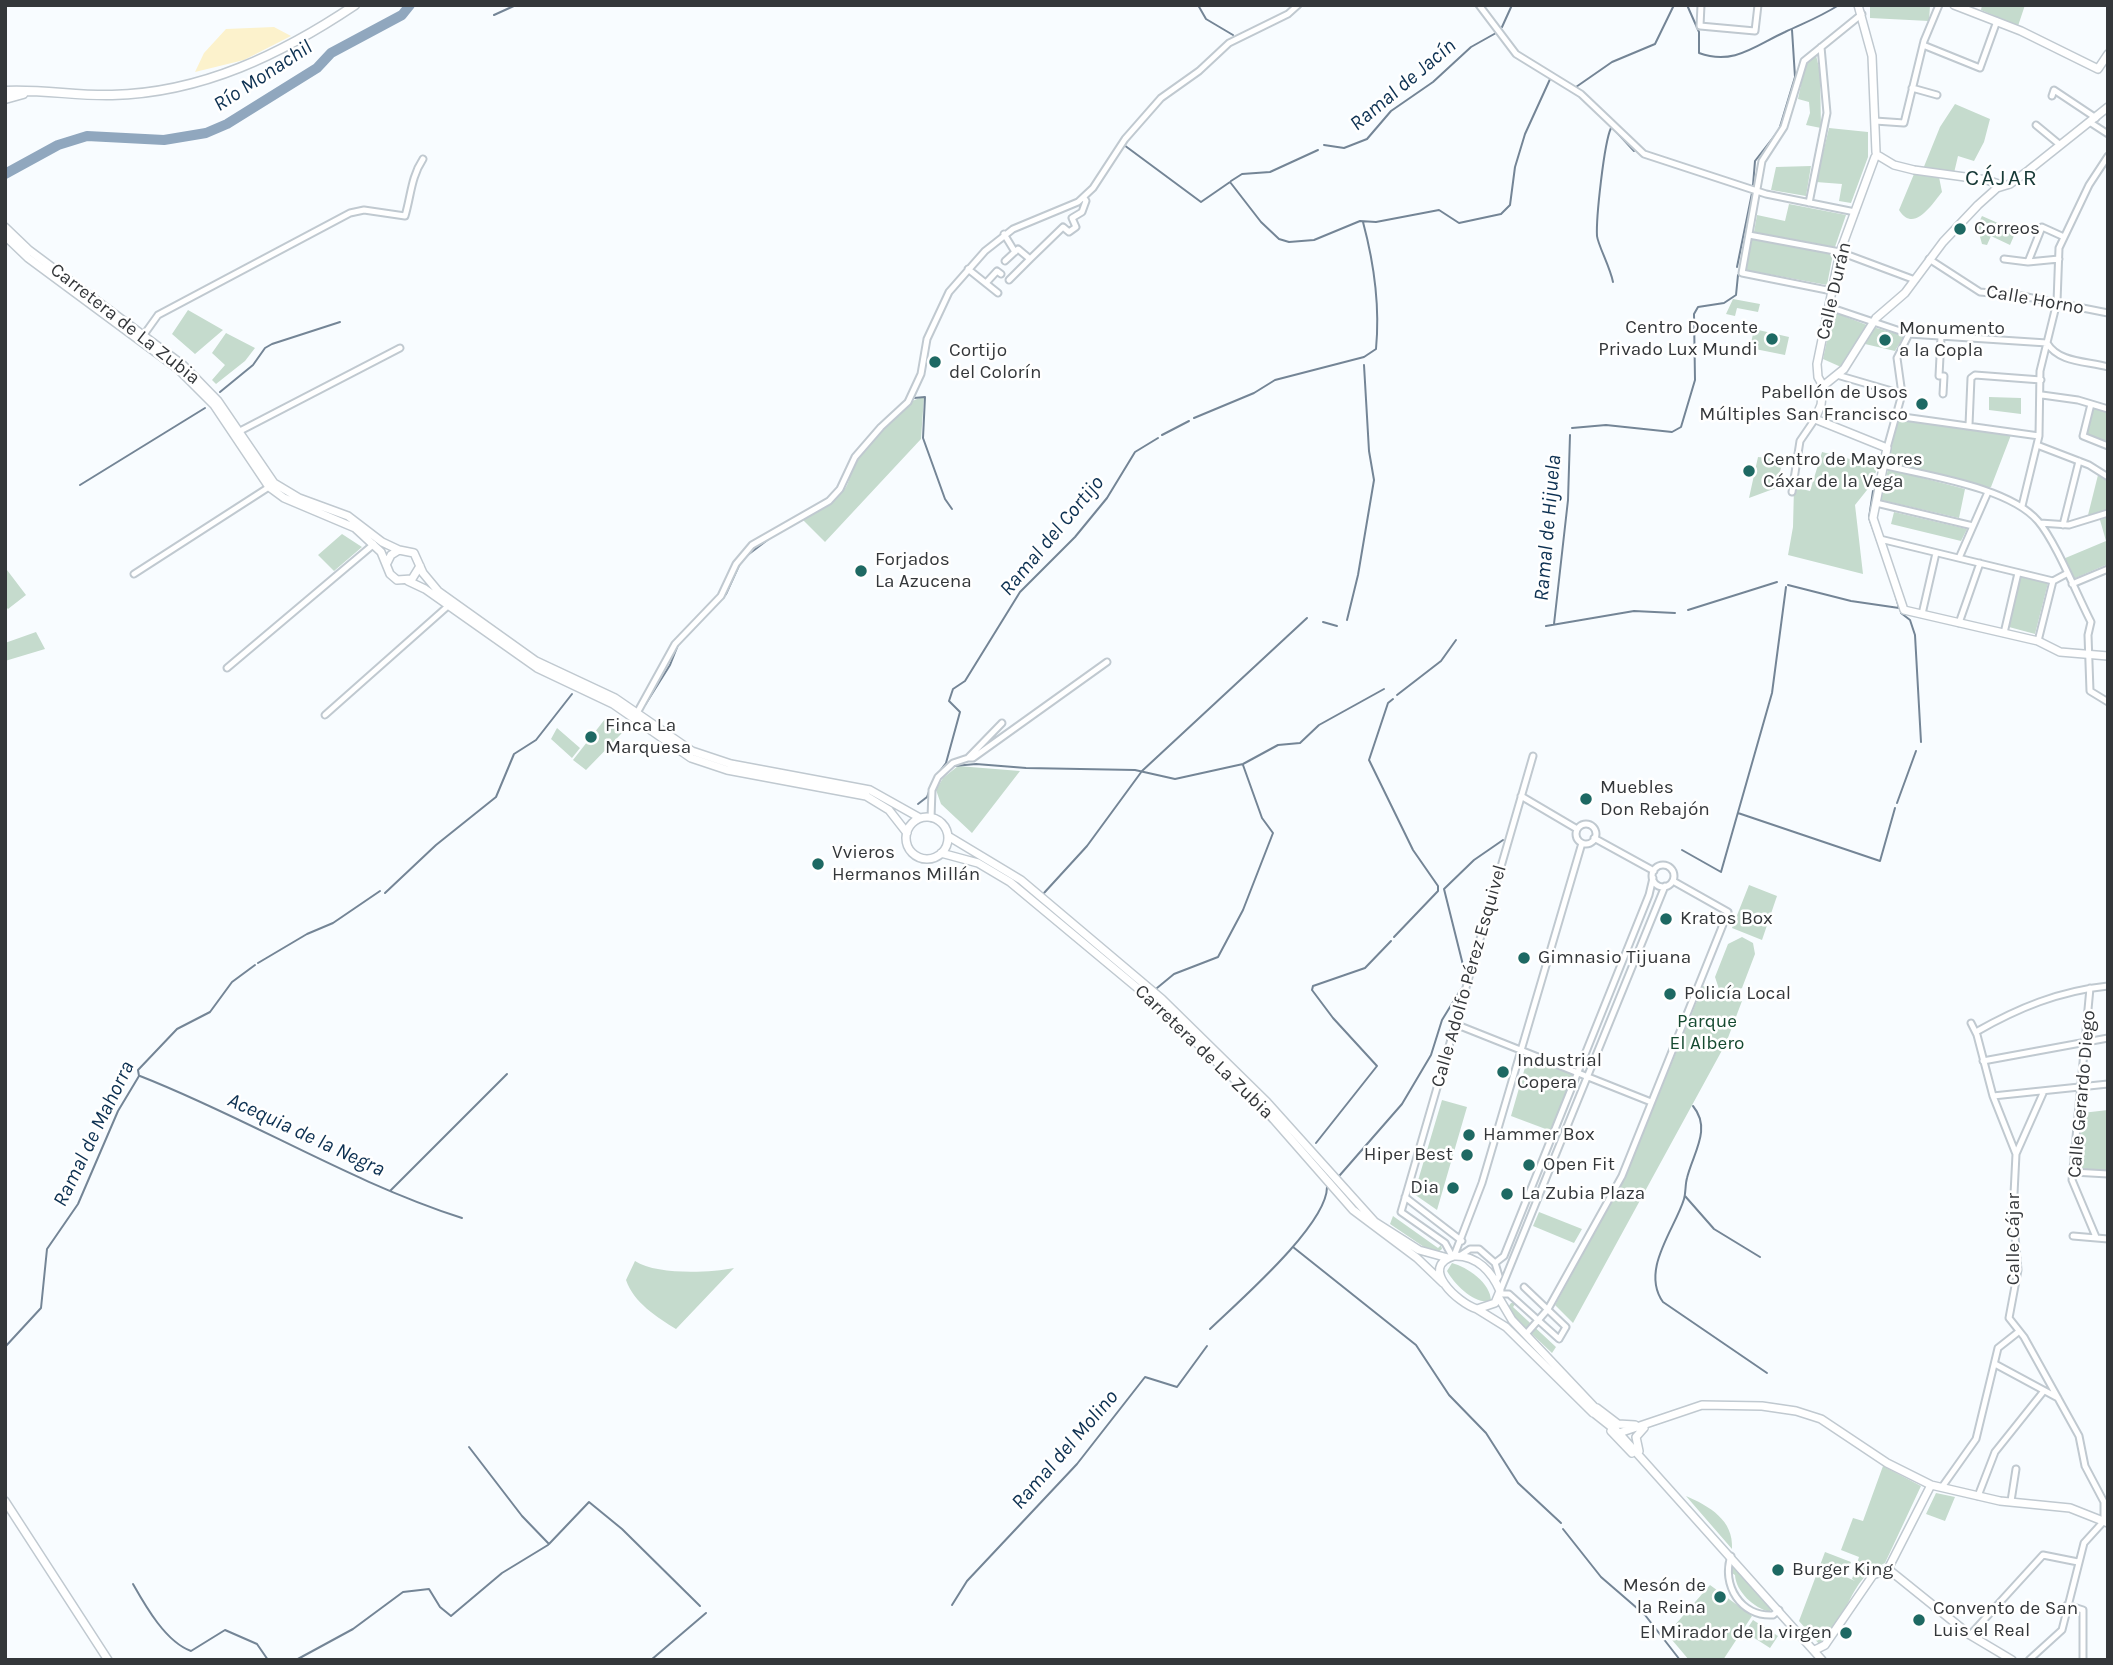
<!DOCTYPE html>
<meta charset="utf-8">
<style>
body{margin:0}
#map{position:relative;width:2113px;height:1665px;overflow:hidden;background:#f8fcff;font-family:Karla,sans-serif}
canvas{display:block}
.frame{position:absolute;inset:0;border:7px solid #34373a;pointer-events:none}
</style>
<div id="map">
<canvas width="2113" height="1665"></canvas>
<div class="frame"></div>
</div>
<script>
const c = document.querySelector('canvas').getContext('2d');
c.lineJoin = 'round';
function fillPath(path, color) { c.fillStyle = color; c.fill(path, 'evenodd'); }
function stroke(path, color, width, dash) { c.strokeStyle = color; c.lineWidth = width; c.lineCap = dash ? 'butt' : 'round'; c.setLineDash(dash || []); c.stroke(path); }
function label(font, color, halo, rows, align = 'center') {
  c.font = font + ' Karla,sans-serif'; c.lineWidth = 5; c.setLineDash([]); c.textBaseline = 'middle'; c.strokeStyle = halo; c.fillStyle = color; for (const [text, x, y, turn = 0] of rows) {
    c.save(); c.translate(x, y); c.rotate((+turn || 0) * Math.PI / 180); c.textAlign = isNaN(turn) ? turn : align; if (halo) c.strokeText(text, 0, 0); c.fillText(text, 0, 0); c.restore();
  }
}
const green = new Path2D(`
 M1870,5L1930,6L1929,21L1870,18Z
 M1982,5H2025L2018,26L1981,10Z
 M1816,55L1820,72L1821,128L1806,125L1810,113L1809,102L1798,99L1805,66Z
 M1955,104L1990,119L1984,142L1974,161L1958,156L1954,173L1923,169L1940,127Z
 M1829,128L1868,132V157L1851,203L1839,201L1842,184L1816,182Z
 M1811,166L1806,196L1771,190L1776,167Z
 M1914,174L1939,177L1942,192C1932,204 1914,234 1899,210Z
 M1789,204L1846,215L1835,247L1754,232L1757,215L1785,221Z
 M1982,216L2016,231L2010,245L1991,236L1987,245L1982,244L1977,226Z
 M1752,239L1833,254L1827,285L1746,270Z
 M1733,299L1760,304L1758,312L1737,308L1735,316L1726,314Z
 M188,310L223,330L195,354L172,334Z
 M1833,312L1867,325L1841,367L1823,359Z
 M1873,327L1904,336L1895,351L1865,344Z
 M1754,329L1789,337L1785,355L1750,348Z
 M226,333L255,348L245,361L216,384L212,380L225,365L212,353Z
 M924,397L921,439L825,542L802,519C816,510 836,502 846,487C850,480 851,470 855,462C865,441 902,400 924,397Z
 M1989,397L2021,398V414L1989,410Z
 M2094,408L2108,412V443L2086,435Z
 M1898,420L2011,435L1991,487L1986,489L1888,462Z
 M1822,452L1878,466L1871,485L1855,505L1863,574L1788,555L1793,527L1794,487L1810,491Z
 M1758,457L1783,460L1776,488L1749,498Z
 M1888,469L1965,489L1959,518L1881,500Z
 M2098,475L2108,482V509L2088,515Z
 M1894,512L1967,529L1961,541L1891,524Z
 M2108,517V564L2073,579L2063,559L2106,541L2100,520Z
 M342,534L362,547L334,571L318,555Z
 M7,570L26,595L8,609L5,606Z
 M2020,577L2048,583L2035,634L2009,627Z
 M36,632L45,649L5,661V643Z
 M605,719L622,733L586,770L573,760Z
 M557,728L580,748L572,758L551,739Z
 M958,766L1020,771L972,833L941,804L936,790L943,778Z
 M1749,885L1777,896L1762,940L1732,928Z
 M1742,937L1753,943L1755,954L1742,988L1727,995L1742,1001L1726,1043L1573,1323L1555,1305L1625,1178L1703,986L1720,992L1715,977L1728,944Z
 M1528,1057L1573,1075L1551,1131L1511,1116Z
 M1442,1100L1467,1107L1437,1210L1414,1194Z
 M2108,1110V1171L2076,1168L2082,1113Z
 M1539,1212L1582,1229L1574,1243L1533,1226Z
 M1393,1216L1438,1248L1441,1245L1442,1249L1438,1252L1424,1247L1390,1224Z
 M635,1261C656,1275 709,1273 734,1268L676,1329C657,1317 634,1303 626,1280Z
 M1452,1263C1467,1267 1491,1283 1491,1301C1475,1305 1455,1285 1447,1271Z
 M1511,1303H1516L1513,1307L1556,1347L1552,1353L1514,1317L1508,1307Z
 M1883,1466L1921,1486L1885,1563C1847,1578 1850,1621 1819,1644L1799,1621L1825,1552L1851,1562L1846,1575L1826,1568L1855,1581L1852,1579L1859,1557L1841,1550L1853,1518L1863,1521Z
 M1936,1493L1955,1497L1945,1521L1926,1514Z
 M1686,1496C1709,1506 1734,1520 1732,1549Z
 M1731,1565L1771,1608L1770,1612C1754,1608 1736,1592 1735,1575L1730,1572Z
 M1710,1585L1752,1616L1723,1660H1689L1667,1634Z
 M1753,1620L1778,1636L1770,1648L1745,1632Z`);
const sand = new Path2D(`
 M274,27L291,36L244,60L195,72L204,53L226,29Z`);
const stream = new Path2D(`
 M900,5H903
 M1198,5L1206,19L1233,35
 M1687,5L1699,32V53C1734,66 1756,45 1785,32C1806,22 1818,18 1839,5
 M494,15L516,5
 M1502,27L1512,5
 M1576,87L1612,62L1655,44L1674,5
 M1611,126L1634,151
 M1611,128C1604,143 1596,218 1597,236C1598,245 1610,267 1613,282
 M1124,145L1201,202L1230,182L1261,222L1279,239L1289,242L1314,240L1360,221L1376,222L1439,210L1459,223L1501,214L1510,205L1515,167L1525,134L1551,77
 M1324,145L1344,148L1367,139L1391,111L1433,82L1471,47L1496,33
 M1231,181L1242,174L1270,172L1318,150
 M1753,185L1755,161L1779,130L1795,77L1792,30
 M1737,267L1752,193
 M220,392L253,365L265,348L272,344L340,322
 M914,398L925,397L923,438L945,499L952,509
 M1194,418L1254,393L1275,380L1364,357L1376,349C1380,307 1374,263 1363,222
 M1572,428L1606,425L1672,432L1681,427L1695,380L1694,314L1698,307L1724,303L1736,295L1738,275
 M1162,435L1189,421
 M80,485L205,408
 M842,490L849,476
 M1873,491L1869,518L1882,554
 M745,557L774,535
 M1788,585L1851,601L1899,608L1894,590
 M1688,610L1777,582
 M1901,613L1910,620L1915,635L1921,742
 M1347,620L1358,575L1374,480L1369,451L1364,365
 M1323,622L1337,626
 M1554,624L1568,500L1570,435
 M1546,626L1634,611L1675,613
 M1397,695L1441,661L1456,640
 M1393,699L1388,703L1369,760L1413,850L1438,886V891L1394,937
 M645,705L670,665L678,645L726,594L741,561
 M954,766L976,764L1026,768L1135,770L1175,779L1243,764L1278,745L1300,743L1319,725L1384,689
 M937,775L946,763L960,712L949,701L953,689L965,681L1020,592L1075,537L1107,498L1135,452L1158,438
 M1897,803L1916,751
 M918,804L927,797L930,789
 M1738,813L1880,861L1895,808
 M1682,850L1721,872L1772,693L1786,587
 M385,893L436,845L496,797L514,754L536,740L572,694
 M1044,893L1087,846L1142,771L1307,618
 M258,963L307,934L333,923L380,891
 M1465,973L1444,889L1474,860L1503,840
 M1157,988L1174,974L1218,957L1243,910L1273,833L1262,818L1243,765
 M140,1076C250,1119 350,1182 462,1218
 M1693,1106C1712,1129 1693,1153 1687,1178C1685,1185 1686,1192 1684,1199C1675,1229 1640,1270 1663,1302L1767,1373
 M1260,1111L1271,1122
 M1316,1143L1377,1066L1333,1018L1312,990L1313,986L1365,968L1391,941
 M1340,1175L1402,1104L1431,1055L1442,1020L1461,989
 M390,1191L507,1074
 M1685,1196L1714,1229L1760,1257
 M1293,1247L1416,1345L1449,1395L1486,1433L1518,1483L1561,1523
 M1210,1329C1239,1301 1327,1225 1327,1187
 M5,1347L41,1308L47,1249L78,1204L118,1111L139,1076L138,1070L177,1029L210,1012L232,982L255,965
 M469,1447L522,1516L549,1544L589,1502L622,1529L700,1606
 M1563,1529L1601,1577L1645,1615L1680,1660
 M133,1584C146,1607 166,1642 191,1651L225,1630L257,1644L268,1660
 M952,1605L967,1581L1077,1464L1145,1377L1177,1387L1207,1346
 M296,1660L353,1629L403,1592L429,1589L440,1607L451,1616L502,1573L548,1545
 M651,1660L706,1613`);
const river = new Path2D(`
 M5,174L58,145L87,136L164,140L206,133L227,124L317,68L331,53L402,15L410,5`);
const minor = new Path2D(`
 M1479,5L1516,54L1581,94L1644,154L1766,194L1855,212
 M1701,5L1700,26L1755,31L1758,5
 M1923,45L1980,68L1997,21
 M1912,88L1937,95
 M2052,96L2054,90L2096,118
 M1875,121L1904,123L1924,41L1939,5
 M2091,123L2108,134
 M2036,125L2059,144
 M1809,203L1827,113L1821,47
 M1004,234L1015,252
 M1749,235L1840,252L1915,280
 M1030,259L1063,227L1069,232L1076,227L1072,218L1082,212L1086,201L1084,198
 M1929,259L1980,292L2022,296L2108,313
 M2004,259L2028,262
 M2059,259L2028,262L2042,227L2064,237
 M1005,261L1018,249L1030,259L1009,280
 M968,269L998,293
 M986,283L997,271L1001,274
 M1832,291L1742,273L1762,161L1784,127L1804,61L1862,14
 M1829,307L1909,334L2047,343C2059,363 2087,361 2108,367
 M143,336L158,315L350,213L364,210L405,216C411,196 411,177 423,159
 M1941,337L1939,376H1944L1943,394
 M1837,375L1902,394
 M2042,395L2078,400L2108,409
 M2091,404L2083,436L2108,446
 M1896,416L2039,436
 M1969,425L1971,378L1975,375L2041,380
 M240,431L400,348
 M2037,445L2089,465L2108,477
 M1887,448L1902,394L1897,358L1909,334
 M1883,465C1927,476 2009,487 2038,521C2056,542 2077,595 2091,622L2088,635L2090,691L2108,702
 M1792,492L1800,441L1815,419
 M1876,503L1973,526
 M2022,506L2039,436L2040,371L2057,302L2059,248L2089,185L2108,156
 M2040,523L2069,525L2108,513
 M2063,525L2079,461
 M1880,539L2053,581
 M1959,558L1988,492
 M134,574L269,487
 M2072,584L2108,569
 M1922,614L1936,553
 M1959,623L1980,563
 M2004,633L2018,573
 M2038,641L2053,581L2066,574
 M227,668L374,544
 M637,713L675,644L721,596L736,564L752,545L829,501L840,489L855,457L881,427L908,402L921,374L927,339L949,292L985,251L1013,229L1078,202L1093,188L1125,139L1161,98L1199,71L1229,43L1288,14L1298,5
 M325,715L448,606
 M968,758H973L1107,662
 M1521,796L1577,829
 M931,818L932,790L938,777L953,763L968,758L1002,723
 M1576 834a10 10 0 1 1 20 0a10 10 0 1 1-20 0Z
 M1594,838L1654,871
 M1652 876a11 11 0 1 1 22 0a11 11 0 1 1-22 0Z
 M2090,988L2072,1180L2096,1237
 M1971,1023L1977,1035L1993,1096L2016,1154L2013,1214L2018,1270L2009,1318L2024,1337L2079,1436L2085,1466L2104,1502V1521L2084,1543L2062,1630L2029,1660
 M1455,1024L1651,1102
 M1976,1032C2018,1008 2059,991 2108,986
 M1983,1061L2108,1038
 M1993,1096L2108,1084
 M2016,1154L2044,1091
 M2073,1172L2108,1174
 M1405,1197L1462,1241
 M2073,1236L2108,1239
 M1461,1255L1470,1249H1479L1495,1263L1499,1276L1496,1281
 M1452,1256L1445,1243L1401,1212L1533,756
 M1454,1256L1482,1183L1582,843
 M1495,1263L1504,1256L1649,895L1653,878
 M1500,1291L1665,886
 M1500,1294H1509L1559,1339L1566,1327L1524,1287
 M1526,1334L1548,1309L1622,1176L1728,912L1673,881
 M1995,1364L2058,1398
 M1942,1487L1976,1439L1998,1348L2017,1333
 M1978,1496L1995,1452L2043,1392
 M2011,1501L2016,1469
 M1731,1556C1721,1585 1741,1617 1773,1615L1779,1610
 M2067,1605L2083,1610V1660
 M1970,1635L2043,1555L2078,1562`);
const tertiary = new Path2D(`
 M1858,5L1872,56L1876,152
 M1954,5L2021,31L2098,69L2108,54
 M1879,156L1894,165L1914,170L1987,180L2001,185
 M5,227L29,250L183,365L218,401L274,483L299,498L348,516L382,542L399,550
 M5,236L28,258L178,369L214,405L269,487L284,498L355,528L381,552L390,574L397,580L412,579L420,566
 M1823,386L1821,405L1815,419L1887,448L1873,518L1904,610L2038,641L2060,652L2108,656
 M1823,386L1844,369L1876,318L1905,293L1943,242L1978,205L1997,188L2010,184L2029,170L2108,107
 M1823,386L1818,377L1817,364L1840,252L1875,157
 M387,563L391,555L399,550L414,553L423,573L438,591L536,661L615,698L692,751L731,764L870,790L920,818
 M408,581L425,589L537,668L613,704L691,758L727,770L866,796L889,810L907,833
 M906 838a21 21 0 1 1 42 0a21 21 0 1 1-42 0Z
 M948,836L1021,880L1162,999L1267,1102L1375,1222L1419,1250L1448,1258
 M941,853L978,863L1010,882L1153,1001L1261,1105L1353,1210L1417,1258L1443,1283
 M1454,1256C1477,1255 1492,1272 1500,1291L1495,1303L1477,1309C1458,1303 1418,1267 1454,1256Z
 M1499,1298L1512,1320L1599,1412
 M1477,1309L1506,1327L1593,1413
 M1597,1408L1618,1424L1635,1425
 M1590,1410L1619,1433L1702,1405L1762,1406L1796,1411L1821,1419L1887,1463L1931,1485L2000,1501L2070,1508L2108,1523
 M1611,1431L1632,1453
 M1617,1431L1822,1660
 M1639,1451L1636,1437L1644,1428
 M5,1501L108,1660
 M1888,1569L1970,1635L2012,1660
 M1815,1650L1825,1645L1873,1575L1888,1569L1931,1485`);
const secondary = new Path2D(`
 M5,91C41,89 77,96 112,95C202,93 282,54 355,5
 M5,99L23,94`);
const markers = [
 [1960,229,7,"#1e6963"],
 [1772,339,7,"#1e6963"],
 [1885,340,7,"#1e6963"],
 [935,362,7,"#1e6963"],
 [1922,404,7,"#1e6963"],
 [1749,471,7,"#1e6963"],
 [861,571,7,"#1e6963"],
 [591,737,7,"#1e6963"],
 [1586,799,7,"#1e6963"],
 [818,864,7,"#1e6963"],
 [1666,919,7,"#1e6963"],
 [1524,958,7,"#1e6963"],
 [1670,994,7,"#1e6963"],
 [1503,1072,7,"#1e6963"],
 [1469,1135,7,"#1e6963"],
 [1467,1155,7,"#1e6963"],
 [1529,1165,7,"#1e6963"],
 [1453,1188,7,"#1e6963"],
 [1507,1194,7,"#1e6963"],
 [1778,1570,7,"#1e6963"],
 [1720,1597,7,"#1e6963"],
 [1919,1620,7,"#1e6963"],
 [1846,1633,7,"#1e6963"]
];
const poiNames = [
 ["Correos",1974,229],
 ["Centro Docente",1758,328,"right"],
 ["Privado Lux Mundi",1758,350,"right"],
 ["Monumento",1899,329],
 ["a la Copla",1899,351],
 ["Cortijo",949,351],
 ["del Colorín",949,373],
 ["Pabellón de Usos",1908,393,"right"],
 ["Múltiples San Francisco",1908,415,"right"],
 ["Centro de Mayores",1763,460],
 ["Cáxar de la Vega",1763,482],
 ["Forjados",875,560],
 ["La Azucena",875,582],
 ["Finca La",605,726],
 ["Marquesa",605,748],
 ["Muebles",1600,788],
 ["Don Rebajón",1600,810],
 ["Vvieros",832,853],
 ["Hermanos Millán",832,875],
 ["Kratos Box",1680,919],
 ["Gimnasio Tijuana",1538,958],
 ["Policía Local",1684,994],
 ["Industrial",1517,1061],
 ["Copera",1517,1083],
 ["Hammer Box",1483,1135],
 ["Hiper Best",1453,1155,"right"],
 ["Open Fit",1543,1165],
 ["Dia",1439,1188,"right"],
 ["La Zubia Plaza",1521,1194],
 ["Burger King",1792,1570],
 ["Mesón de",1706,1586,"right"],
 ["la Reina",1706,1608,"right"],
 ["Convento de San",1933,1609],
 ["Luis el Real",1933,1631],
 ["El Mirador de la virgen",1832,1633,"right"]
];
const streetNames = [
 ["Calle Durán",1834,291,-77],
 ["Calle Horno",2035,300,10],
 ["Carretera de La Zubia",125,324,38],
 ["Calle Adolfo Pérez Esquivel",1469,976,-74],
 ["Carretera de La Zubia",1204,1052,44],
 ["Calle Gerardo Diego",2082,1094,-85],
 ["Calle Cájar",2014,1239,-90]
];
const parkNames = [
 ["Parque",1707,1022],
 ["El Albero",1707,1044]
];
const waterNames = [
 ["Río Monachil",263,76,-33],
 ["Ramal de Jacín",1403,85,-40],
 ["Ramal de Hijuela",1548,528,-85],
 ["Ramal del Cortijo",1052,536,-50],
 ["Ramal de Mahorra",94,1134,-64],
 ["Acequia de la Negra",306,1135,25],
 ["Ramal del Molino",1065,1450,-49]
];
const quarterNames = [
 ["CÁJAR",2002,178]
];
fillPath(green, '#c5dbcd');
fillPath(sand, '#fcf2cc');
stroke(stream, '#748596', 2);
stroke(river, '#90a7be', 10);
stroke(minor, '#c0c9d0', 9);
stroke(tertiary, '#c0c9d0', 10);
stroke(secondary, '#c0c9d0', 11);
stroke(minor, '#fff', 5);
stroke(tertiary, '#fff', 7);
stroke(secondary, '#fff', 8);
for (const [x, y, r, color] of markers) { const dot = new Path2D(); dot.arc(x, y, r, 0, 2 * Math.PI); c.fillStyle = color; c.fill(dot); stroke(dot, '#fff', 2.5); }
label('19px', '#34373a', '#fff', poiNames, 'left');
label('19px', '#34373a', '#fff', streetNames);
label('19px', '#154a30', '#fff', parkNames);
label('italic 21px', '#0c3051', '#fff', waterNames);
c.letterSpacing = '2px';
label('23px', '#183a37', '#fff', quarterNames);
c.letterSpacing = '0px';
</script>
